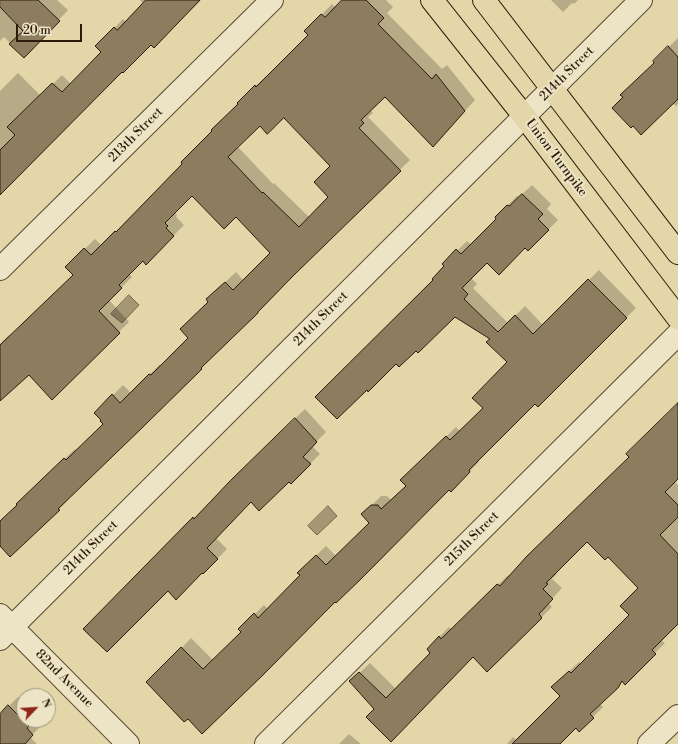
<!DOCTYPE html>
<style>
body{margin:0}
#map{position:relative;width:678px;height:744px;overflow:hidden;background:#e3d6a8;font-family:"Libre Bodoni",serif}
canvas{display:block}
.north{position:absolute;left:16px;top:688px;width:40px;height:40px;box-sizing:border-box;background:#ede4c6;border:1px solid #a0947c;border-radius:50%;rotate:65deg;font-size:11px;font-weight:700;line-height:16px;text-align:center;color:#2c1c0c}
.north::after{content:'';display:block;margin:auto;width:14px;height:18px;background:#8f2418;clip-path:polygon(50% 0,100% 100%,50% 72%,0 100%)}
.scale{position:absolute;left:16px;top:24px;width:66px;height:18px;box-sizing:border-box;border:2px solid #2c1c0c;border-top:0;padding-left:5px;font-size:12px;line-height:14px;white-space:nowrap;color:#2c1c0c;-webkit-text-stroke:3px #ede4c6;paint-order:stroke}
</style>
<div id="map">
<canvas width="678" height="744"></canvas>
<div class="north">N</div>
<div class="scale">20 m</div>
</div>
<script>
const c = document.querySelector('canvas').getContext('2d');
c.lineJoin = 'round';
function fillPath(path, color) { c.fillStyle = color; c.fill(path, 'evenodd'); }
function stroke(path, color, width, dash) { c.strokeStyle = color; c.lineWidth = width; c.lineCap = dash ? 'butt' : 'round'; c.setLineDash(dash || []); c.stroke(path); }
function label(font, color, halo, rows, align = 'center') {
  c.font = font + ' "Libre Bodoni",serif'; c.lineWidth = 4; c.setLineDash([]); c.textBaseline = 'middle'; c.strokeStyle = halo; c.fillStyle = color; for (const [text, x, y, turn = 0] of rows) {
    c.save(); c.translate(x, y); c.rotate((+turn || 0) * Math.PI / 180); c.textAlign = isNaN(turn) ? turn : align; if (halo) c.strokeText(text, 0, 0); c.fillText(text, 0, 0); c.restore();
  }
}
const water = new Path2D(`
 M129,295L139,305L122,323L111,314Z
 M328,506L337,516L317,535L308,526Z`);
const shadow = new Path2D(`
 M0,0H57L68,10L24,57L4,37L0,41Z
 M140,0H201L183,18H182L151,44L122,71L0,194V91L18,73L41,96L62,75L71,84L103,52L97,46L123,19L126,22L144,4Z
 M343,0H386L393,7L387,13L442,69L447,65L475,100L443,135L385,95L370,110L373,113L368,117L410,160L293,276L258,312L68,498L69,499L59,509L10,556L0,545V522L18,505L27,494L75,449L76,451L104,424L102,420L95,413L123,385L131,393L160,364L161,366L190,338L218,289L236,272L243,280L272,253L236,216L192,195L174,212L177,215L176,217L184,225L146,264L143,260L129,274L132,277L109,300L129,322L52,398L29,374L0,399V344L9,335L11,336L74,275L66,267L95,239L102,246L126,221L127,222L239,104L238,103L266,76L267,77L310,35L306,31L332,4L336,8ZM284,116L331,166L330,197L310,218L274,183L273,184L238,147L260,125Z
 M551,0H578L574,4L572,3L563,12Z
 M678,38V104L676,106L672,103L654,61Z
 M532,185L551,204L547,209L558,220L528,250L525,247L487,262L471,278L477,284L473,288L508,323L525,306L543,325L599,270L636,308L538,405L535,403L477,460L479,462L451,490L449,488L335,600L188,718L148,683L191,638L213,660L242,632L240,629L264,605L268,609L301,575L298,573L326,546L336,556L370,523L372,505L381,496H387L391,500L407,485L411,471L456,427L460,431L484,408L508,362L492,338L435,280L446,266L444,264L467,241L472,245L497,219L496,217L517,196L519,197Z
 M678,403V477L674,481L678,485V623L661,640L665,643L625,683L623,681L600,704L603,707L579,731L576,727L560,743L562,744H507L513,737L517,741L561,696L563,677L579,662L582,664L630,615L639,588L608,556L587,541L555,572L557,574L552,579L562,588L548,603L552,607L487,671L473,656L375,709L351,681L370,663L396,689L432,653L439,637L449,627L452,630L508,575L510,577L630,457Z
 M305,409L326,432L312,446L320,454L291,483L289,481L251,501L216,538L227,549L203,573L84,629L204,508L205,509L241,471Z
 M18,697L24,703V720H37L42,725L30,737L37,744H0V715Z
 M349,734L361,744H339Z`);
const building = new Path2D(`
 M0,0H38L60,21L24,58L9,44L23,31L0,7Z
 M146,0H200L154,48L151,45L123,73L122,72L0,195V150L15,135L7,127L52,83L62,92L101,52L95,46L114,27L117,30Z
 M342,0H366L384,18L378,24L432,79L436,74L465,111L433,147L385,97L361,120L364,123L359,128L401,171L293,276L258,312V313L201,368L202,369L144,426L58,509L60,510L10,557L0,546V521L17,505L16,504L64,458L66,460L103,424L100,421L101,420L94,413L112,394L120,403L149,374L151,375L188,338L180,329L208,302L206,299L225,282L233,290L270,253L236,217L224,229L192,196L165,223L168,226L166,228L174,236L146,265L143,261L119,285L122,288L99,311L120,333L52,400L29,375L0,401V345L73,275L65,267L84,248L91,255L115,231L116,232L182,164L181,162L212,131L211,130L238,104L237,103L255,85L256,87L308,35L304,31L321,14L325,17ZM284,118L330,166L314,182L328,197L299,227L263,192L262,193L228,157L260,126L267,134Z
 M668,46L678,57V99L641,135L633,126L631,128L612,108L623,97L620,95L654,63L653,61Z
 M522,194L543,214L538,219L549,230L528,251L525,248L499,275L487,263L462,288L468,294L464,299L498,332L515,315L533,334L588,279L627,318L538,407L535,404L469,470L470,472L451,492L449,490L361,579L336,603L335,602L265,673L202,734L188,719L184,722L146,682L181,647L203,669L241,632L238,629L254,613L258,618L300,575L297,573L316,555L326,565L369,523L361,514L371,505H378L381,509L406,486L400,480L446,436L450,440L483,408L472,398L507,362L486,342L490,339L455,317L418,353L416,351L399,367L396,364L368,392L367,390L337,419L315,397L433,280L432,279L444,266L442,264L456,249L461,254L496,219L495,217L507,205L509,206Z
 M678,403V479L665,492L678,505V517L660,535L678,554V624L652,650L656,654L625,685L622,681L618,688L590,714L594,718L579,732L576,728L560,744H512L560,696L551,687L569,671L571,673L629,615L620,606L638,588L608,557L605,560L587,542L546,583L548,584L543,589L553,599L539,614L542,618L487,672L473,657L391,742L366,717L374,709L349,681L359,672L386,698L430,653L427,649L439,636L441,639L497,584L500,586L527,556L629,457L626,454Z
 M295,418L317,442L303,457L311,464L291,484L289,482L259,511L251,502L207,548L218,559L203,574L202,573L176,600L168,591L107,652L83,629L193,517L194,519L230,481Z
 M8,705L29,726L27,728L33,735L25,744H0V714Z`);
const minor = new Path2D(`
 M0,269L272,0
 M0,615L128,744
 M0,639L641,0
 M266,744L678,334
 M649,744L678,716`);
const major = new Path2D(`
 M432,0L524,116L678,318
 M484,0L678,253`);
const streetNames = [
 ["214th Street",567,74,-45],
 ["213th Street",136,135,-45],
 ["Union Turnpike",556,158,53],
 ["214th Street",321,319,-45],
 ["215th Street",472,539,-45],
 ["214th Street",91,548,-45],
 ["82nd Avenue",64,679,45]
];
fillPath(water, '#a59773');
stroke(water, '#75664a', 1);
fillPath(shadow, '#0003');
fillPath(building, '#8b7d5d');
stroke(building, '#2c1c0c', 1);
stroke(minor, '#5a4a33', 24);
stroke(major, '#2c1c0c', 24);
stroke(minor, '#ede4c6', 22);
stroke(major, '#e3d6a8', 22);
label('13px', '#2c1c0c', '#ede4c6', streetNames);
</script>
